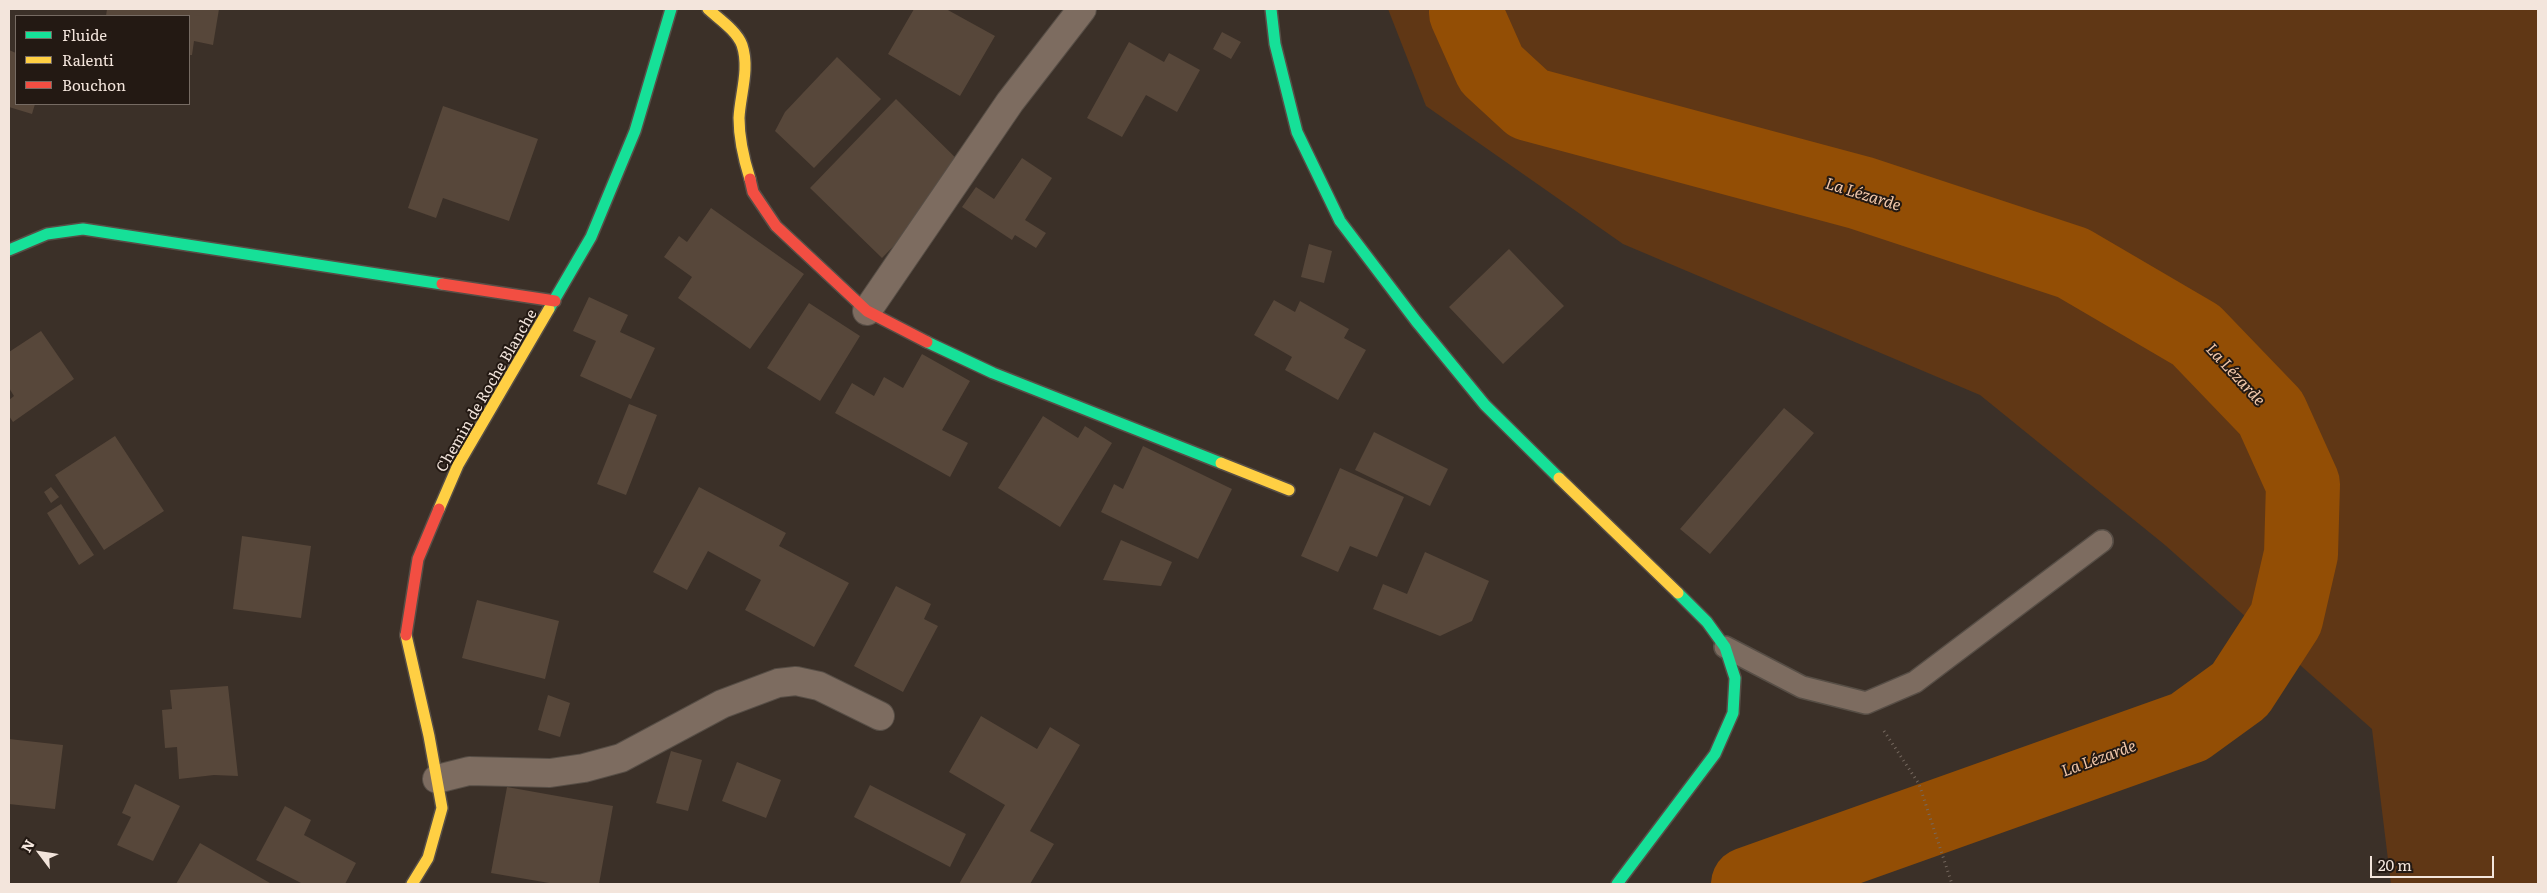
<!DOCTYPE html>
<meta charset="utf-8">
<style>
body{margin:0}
#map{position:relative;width:2547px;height:893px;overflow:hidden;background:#3b3028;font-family:Literata,serif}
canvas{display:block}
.frame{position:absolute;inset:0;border:10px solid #f3e5dc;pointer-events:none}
.legend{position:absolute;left:15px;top:15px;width:175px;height:90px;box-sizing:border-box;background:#231913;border:1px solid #766b63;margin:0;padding:6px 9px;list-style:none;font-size:15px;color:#f3e5dc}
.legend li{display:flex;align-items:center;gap:10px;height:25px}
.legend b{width:25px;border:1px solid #766b63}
.north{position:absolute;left:15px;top:828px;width:50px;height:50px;-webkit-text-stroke:4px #231913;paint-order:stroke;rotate:301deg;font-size:14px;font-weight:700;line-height:20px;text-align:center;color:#f3e5dc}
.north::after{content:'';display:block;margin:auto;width:18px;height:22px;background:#f3e5dc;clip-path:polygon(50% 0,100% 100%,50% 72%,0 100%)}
.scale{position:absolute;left:2370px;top:856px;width:124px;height:22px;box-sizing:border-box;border:2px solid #f3e5dc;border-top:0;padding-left:6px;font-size:15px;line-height:18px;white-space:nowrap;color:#f3e5dc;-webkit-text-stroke:4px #231913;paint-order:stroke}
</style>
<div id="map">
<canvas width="2547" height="893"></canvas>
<div class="frame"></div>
<ul class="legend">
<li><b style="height:6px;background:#16e098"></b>Fluide</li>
<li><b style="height:6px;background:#ffcf43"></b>Ralenti</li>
<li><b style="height:6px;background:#f24e42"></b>Bouchon</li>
</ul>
<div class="north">N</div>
<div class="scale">20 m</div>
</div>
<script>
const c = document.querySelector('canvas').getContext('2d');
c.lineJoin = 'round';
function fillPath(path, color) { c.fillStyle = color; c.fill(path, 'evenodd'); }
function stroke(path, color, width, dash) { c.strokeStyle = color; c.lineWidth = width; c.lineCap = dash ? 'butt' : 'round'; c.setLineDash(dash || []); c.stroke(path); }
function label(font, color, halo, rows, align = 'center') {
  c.font = font + ' Literata,serif'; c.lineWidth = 4; c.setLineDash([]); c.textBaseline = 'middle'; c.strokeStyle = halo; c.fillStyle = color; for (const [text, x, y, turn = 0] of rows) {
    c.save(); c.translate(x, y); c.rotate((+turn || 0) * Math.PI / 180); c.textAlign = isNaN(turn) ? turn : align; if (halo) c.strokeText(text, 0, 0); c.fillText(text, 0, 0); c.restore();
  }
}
const green = new Path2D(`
 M1388,9H2538V884H2391L2372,729L2165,545L1980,395L1623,244L1426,106Z`);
const river = new Path2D(`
 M1466,9V13L1491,69L1529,104L1861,193L2073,263L2196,335L2271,413L2303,484L2301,554L2286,619L2240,690L2189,727L1748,884`);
const building = new Path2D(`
 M107,9H219L213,45L194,41L192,55H189V16H106Z
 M914,9H946L995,36L960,96L888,54Z
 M1222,32L1241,42L1231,59L1213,49Z
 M1129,42L1164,62L1169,53L1200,70L1177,112L1146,95L1122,137L1087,118Z
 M9,50L16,53V104H35L32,114L9,107Z
 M837,57L881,99L814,168L775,131L785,112Z
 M896,99L968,170L882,258L810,188Z
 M443,106L538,139L509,221L443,198L436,218L408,208Z
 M1022,158L1052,178L1025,220L1046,233L1036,248L1015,235L1012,240L962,207L976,187L994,199Z
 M711,208L804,274L750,349L678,298L692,277L664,257L679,236L687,242Z
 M1309,244L1332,251L1324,283L1301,277Z
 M1509,249L1564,306L1503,364L1449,307Z
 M589,297L628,315L620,332L655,348L631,399L580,376L596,341L573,331Z
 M1274,300L1295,312L1300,301L1349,329L1344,338L1366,350L1338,400L1285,370L1292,357L1254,335Z
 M809,303L860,336L820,401L767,368Z
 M41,331L74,379L13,422L9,416V400L14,396L9,388V352Z
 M922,354L970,381L942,430L968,443L950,477L835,413L852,383L874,396L884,377L903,388Z
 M629,404L657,415L626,495L597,484Z
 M1784,408L1814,433L1710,554L1680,529Z
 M1043,416L1078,438L1085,426L1112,443L1060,527L998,488Z
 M1374,432L1448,469L1430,506L1355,470Z
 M115,436L164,511L104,550L55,475Z
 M1143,446L1232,489L1198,559L1101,512L1114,484L1123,489Z
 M1340,468L1404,497L1377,557L1350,546L1338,572L1301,556Z
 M51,487L59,497L51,503L44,492Z
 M699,487L786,533L779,546L849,583L814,647L745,610L761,580L708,551L687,590L653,572Z
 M61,504L94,555L79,565L47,513Z
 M242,536L311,546L301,618L233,609Z
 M1121,540L1172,562L1161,586L1103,580Z
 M1425,552L1489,581L1472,621L1440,636L1373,609L1383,584L1407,594Z
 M896,586L931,604L924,619L938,626L903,692L854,666Z
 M477,600L559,621L545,679L462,658Z
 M228,686L238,776L214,775L179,779L177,747L165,748L162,710L172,709L170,690Z
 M548,695L570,703L560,737L538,730Z
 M981,716L1037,749L1050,727L1080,745L1030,831L1054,844L1030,884H959L1005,805L949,772Z
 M9,739L63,745L55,809L9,804Z
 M671,751L702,760L688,811L656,803Z
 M737,762L781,780L766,818L722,801Z
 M135,784L180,806L153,861L117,845L131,817L122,813Z
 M870,785L966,834L950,867L854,817Z
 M507,787L613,806L599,884H555L491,873Z
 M285,806L311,820L304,835L356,863L345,884H303L256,860Z
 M200,843L270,883L269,884H176Z`);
const path = new Path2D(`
 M1884,731L1919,784L1952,884`);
const lane = new Path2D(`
 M1725,647L1802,687L1866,703L1915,682L2102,541`);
const street = new Path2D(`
 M867,311L1010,102L1082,9
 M437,779L469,771L550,773L584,768L621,758L722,704L778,683L796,681L819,686L880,716`);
const fast = new Path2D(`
 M1271,9L1275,44L1297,132L1340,221L1416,321L1485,405L1559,478
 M9,250L47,234L83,229L442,284
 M549,309L591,237L635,131L671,9
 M927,342L993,373L1221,463
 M1617,884L1715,754L1733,713L1735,678L1725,647L1707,622L1678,593`);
const slow = new Path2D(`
 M708,9C719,19 737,31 742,45C750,69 740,95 739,118C739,138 744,160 750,179
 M1221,463L1289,490
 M1559,478L1678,593
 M439,509L458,465L549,309
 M406,635L429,736L442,808L428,858L412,884`);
const jam = new Path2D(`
 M750,179L753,192L776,226L867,311L927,342
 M442,284L555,301
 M406,635L418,559L439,509`);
const streetNames = [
 ["Chemin de Roche Blanche",487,391,-60]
];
const waterNames = [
 ["La Lézarde",1863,195,17],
 ["La Lézarde",2235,375,47],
 ["La Lézarde",2099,759,-20]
];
fillPath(green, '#603715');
stroke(river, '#934e05', 74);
fillPath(building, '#57473a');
stroke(lane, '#574e46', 24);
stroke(street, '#574e46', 30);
stroke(fast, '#574e46', 14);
stroke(slow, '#574e46', 14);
stroke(jam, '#574e46', 14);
stroke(path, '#76695f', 3, [1, 4]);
stroke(lane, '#7d6c60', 21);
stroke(street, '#7d6c60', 28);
stroke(fast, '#16e098', 11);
stroke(slow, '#ffcf43', 11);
stroke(jam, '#f24e42', 11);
label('15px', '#f3e5dc', '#231913', streetNames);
label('italic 16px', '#f2c8ab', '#231913', waterNames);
</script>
